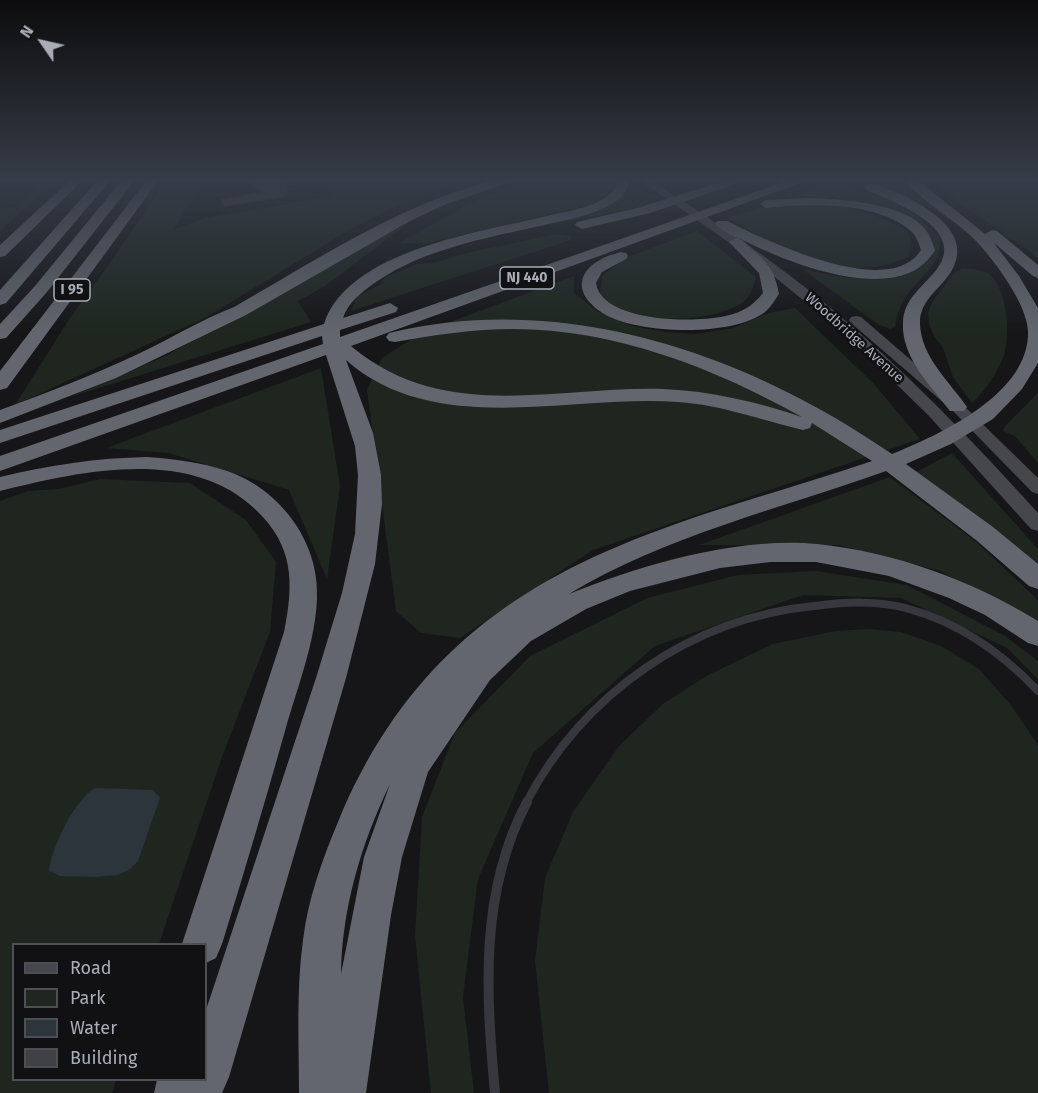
<!DOCTYPE html>
<style>
body{margin:0}
#map{position:relative;width:1038px;height:1093px;overflow:hidden;background:#161618;font-family:"Fira Sans",sans-serif}
canvas{display:block}
.legend{position:absolute;left:12px;top:943px;width:195px;height:138px;box-sizing:border-box;background:#111113;border:2px solid #4d4f55;margin:0;padding:8px 10px;list-style:none;font-size:18px;color:#a8adb8}
.legend li{display:flex;align-items:center;gap:12px;height:30px}
.legend b{width:30px;border:2px solid #4d4f55}
.north{position:absolute;left:12px;top:12px;width:60px;height:60px;-webkit-text-stroke:4px #111113;paint-order:stroke;rotate:304deg;font-size:16px;font-weight:700;line-height:24px;text-align:center;color:#a8adb8}
.north::after{content:'';display:block;margin:auto;width:21px;height:27px;background:#a8adb8;clip-path:polygon(50% 0,100% 100%,50% 72%,0 100%)}
</style>
<div id="map">
<canvas width="1038" height="1093"></canvas>
<ul class="legend">
<li><b style="height:8px;background:#45474d"></b>Road</li>
<li><b style="height:16px;background:#1e261f"></b>Park</li>
<li><b style="height:16px;background:#2c353c"></b>Water</li>
<li><b style="height:16px;background:#404145"></b>Building</li>
</ul>
<div class="north">N</div>
</div>
<script>
const c = document.querySelector('canvas').getContext('2d');
c.lineJoin = 'round';
function fillPath(path, color) { c.fillStyle = color; c.fill(path, 'evenodd'); }
function stroke(path, color, width, dash) { c.strokeStyle = color; c.lineWidth = width; c.lineCap = dash ? 'butt' : 'round'; c.setLineDash(dash || []); c.stroke(path); }
function label(font, color, halo, rows, align = 'center') {
  c.font = font + ' "Fira Sans",sans-serif'; c.lineWidth = 5; c.setLineDash([]); c.textBaseline = 'middle'; c.strokeStyle = halo; c.fillStyle = color; for (const [text, x, y, turn = 0] of rows) {
    c.save(); c.translate(x, y); c.rotate((+turn || 0) * Math.PI / 180); c.textAlign = isNaN(turn) ? turn : align; if (halo) c.strokeText(text, 0, 0); c.fillText(text, 0, 0); c.restore();
  }
}
const green = new Path2D(`
 M43,181H56L0,231V210L16,207Z
 M178,181H203L174,229L205,218L332,196L324,181H460L396,206L349,230L205,318L15,405L68,321L117,253L163,184Z
 M532,181L612,183L611,189L592,204L424,244L399,243L480,198Z
 M832,181L888,198L918,216L940,238C943,263 920,277 907,295C900,305 897,315 895,326L891,329L879,325L802,269C819,272 836,277 853,278C877,279 954,274 928,234L871,205L835,198L795,196Z
 M865,181H909L957,223L937,211Z
 M928,181H1038V259L1028,250Z
 M633,185L658,198L635,208L543,226L621,197Z
 M797,202C837,202 873,211 907,231L911,242L909,257C898,260 885,266 874,267C818,273 772,242 726,218L762,207Z
 M411,221L325,286L298,301L311,322L70,397L165,356Z
 M697,231L756,277C753,286 752,295 744,301C715,323 645,324 615,306C610,303 605,298 600,294L602,276L625,258Z
 M557,234L571,236V240L351,311L357,296L380,285L385,277L417,264L437,262L471,252Z
 M962,268C970,269 982,269 989,274C1008,289 1011,338 1003,358C995,376 986,390 972,403L953,377L943,348L934,336L929,324L928,313L933,301L953,274Z
 M574,276V293L597,311L632,326L666,332L696,334L733,328L769,313L795,308L874,384L920,439L593,550L460,638L421,633L396,611L367,390L382,358L423,332Z
 M321,368L340,486L327,579L289,490L168,453L106,448Z
 M1038,393V463L1015,436L1003,431L1006,425Z
 M952,453L1038,549V567L916,472Z
 M890,477L974,540L1038,600V625L940,571L838,545H699Z
 M100,479L190,483L246,520L276,562L270,632L222,757L159,944H14V1080H116L112,1093H0V501L28,491L59,489Z
 M816,571L907,585L1005,636L1038,661V679L1007,648L901,598L803,595L655,646L533,753L478,879L463,997L474,1093H431L415,936L422,817L455,733L530,656L647,598L738,575Z
 M869,629L901,632L941,646L979,669L1010,704L1038,745V1093H549L535,961L545,878L573,812L619,746L664,703L710,674L773,644L835,631Z`);
const water = new Path2D(`
 M95,788L153,790L160,798L138,861L130,869L118,875L95,877L60,876L49,871C51,848 75,799 95,788Z`);
const building = new Path2D(`
 M247,181H283L286,184L283,185L290,190L286,191L289,194L281,197L225,206L221,200L262,192Z`);
const laneFar1 = new Path2D(`
 M526,803C583,694 691,618 814,606C846,602 878,600 909,609C960,623 1002,653 1038,691`);
const lane = new Path2D(`
 M495,1093C486,993 479,893 527,802`);
const secondary = new Path2D(`
 M641,181H652C712,220 772,259 827,305C903,368 972,440 1038,513V531L1031,529L929,416L847,336L754,260Z
 M856,316L861,317L962,404L1038,478V494L1032,492L952,410L851,323L849,320L851,317Z`);
const highway = new Path2D(`
 M69,181H82L5,256L0,257V245Z
 M97,181H110L6,303L0,305V290Z
 M121,181H134L47,292L6,338L0,339V324L35,286Z
 M146,181H158L7,388L0,390V371Z
 M491,181H513L444,205L410,221L246,315L116,378L0,423V410C47,393 93,375 138,354C170,339 200,320 234,307C317,260 398,205 491,181Z
 M618,181H630C627,189 624,196 618,200C596,215 569,219 544,225C487,238 426,248 376,282C363,291 348,302 343,318L390,303L398,308L396,312L340,330V337L787,181H806L351,346C444,424 554,386 663,389C711,391 757,402 802,417C714,368 615,329 513,329C473,329 434,335 395,342L389,341L386,337L389,333C564,290 747,354 892,454C939,435 1030,394 1028,331C1027,304 995,261 976,241C955,219 925,205 906,181H919L985,234L992,230L997,231L1038,265V278L1033,276L993,242L1019,276L1038,308V363L1022,389L993,419L951,444L906,464L993,527L1038,564V589L1029,586L976,540L886,471C780,509 667,535 569,594C640,565 739,536 817,544C895,552 971,580 1038,621V646L1028,643L985,615L949,598L889,576L816,562H770L720,568L630,591L586,609L531,641L490,680L428,772L402,857L391,915L366,1093H299C299,1042 296,991 303,940C308,899 322,860 338,822C394,686 484,602 619,546C701,511 788,490 872,461L812,423L810,428L803,430C761,420 722,405 678,402C572,394 435,439 346,360L373,433L381,475L382,504L375,564L346,678L229,1077L222,1093H154L157,1080H206V1010L316,678L342,593L355,534L358,475L355,446L326,355L0,471V456L323,344L322,336L0,443V430L324,324C348,250 481,232 547,216C567,211 595,208 611,193C615,190 616,186 618,181ZM390,784L364,857L341,974C342,908 361,844 390,784Z
 M724,181H744L650,213L582,229L575,225L577,222L641,207Z
 M870,183C903,192 974,224 954,266C944,288 919,298 920,324C921,357 950,382 967,407L964,411H950C931,386 901,357 903,323C903,299 924,286 937,269C968,229 893,201 866,190L864,187Z
 M806,198C839,199 909,202 928,233C931,238 933,244 935,250C903,307 796,266 751,244C740,239 724,233 715,224L717,221H727C766,240 889,301 921,250C919,244 917,238 913,233C882,201 807,203 766,208L760,204L766,200Z
 M736,238L741,239C762,259 774,264 779,294C775,300 770,308 765,312C733,337 640,334 606,315C564,290 582,261 621,252L626,253L628,256L626,259L602,272L596,283C602,324 703,324 733,314C746,310 754,304 763,293L759,273L729,242Z
 M147,457C174,459 201,462 227,471C280,489 320,542 317,599C315,644 297,688 285,731C265,802 244,873 222,944L216,958L206,963V944H182L284,632C294,583 294,546 256,510C190,446 80,471 0,491V477C49,465 97,458 147,457Z`);
const shields = [
 [527,278,54],
 [72,290,36]
];
const shieldNames = [
 ["NJ 440",527,278],
 ["I 95",72,290]
];
const farStreetnames = [
 ["Woodbridge Avenue",854,338,42]
];
fillPath(green, '#1e261f');
fillPath(water, '#2c353c');
fillPath(building, '#404145');
stroke(building, '#303034', 1.5);
stroke(laneFar1, '#37383d', 8);
stroke(lane, '#37383d', 10);
fillPath(secondary, '#45474d');
fillPath(highway, '#63666e');
const sky = c.createLinearGradient(0, 0, 0, 334);
sky.addColorStop(0, '#0c0c0d');
sky.addColorStop(0.54, '#363c48');
sky.addColorStop(1, '#363c4800');
c.fillStyle = sky;
c.fillRect(0, 0, 1038, 334);
for (const [x, y, w] of shields) { const box = new Path2D(); box.roundRect(x - w / 2, y - 11, w, 22, 4.5); c.fillStyle = '#111113'; c.fill(box); stroke(box, '#a8adb8', 1.5); }
label('bold 14px', '#a8adb8', null, shieldNames);
label('14px', '#a8adb8', '#111113', farStreetnames);
</script>
